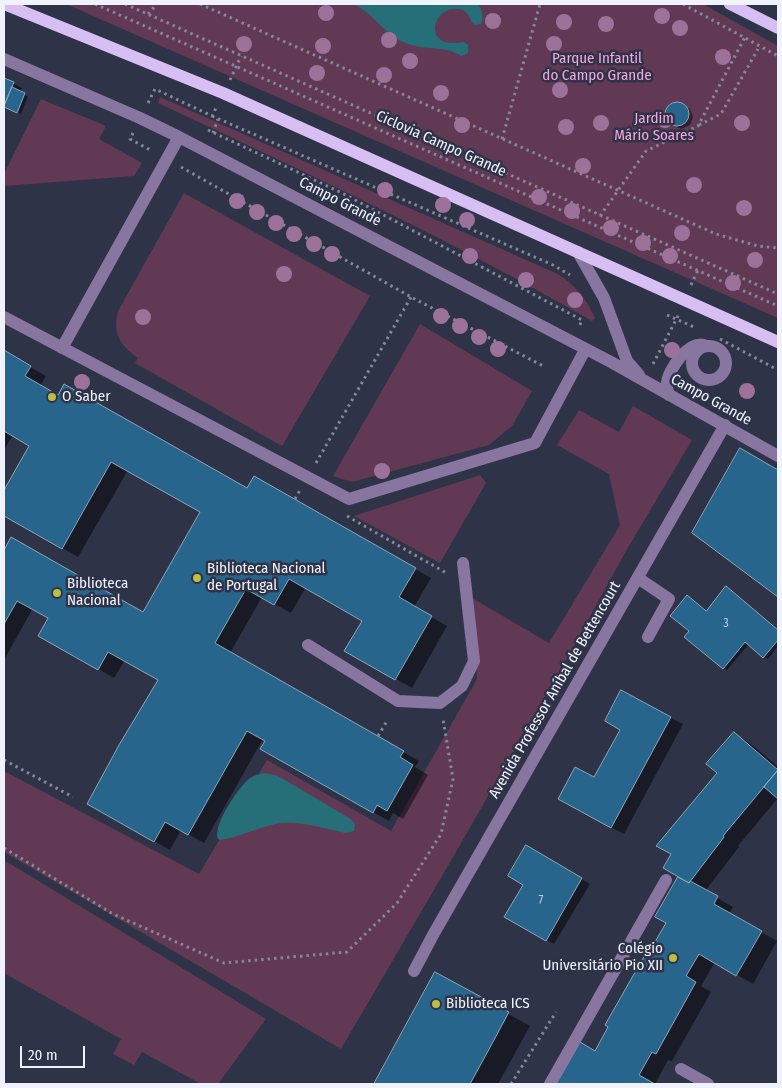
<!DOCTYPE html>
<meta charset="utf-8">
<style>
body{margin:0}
#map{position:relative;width:782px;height:1088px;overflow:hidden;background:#2e3347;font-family:"Fira Sans Condensed",sans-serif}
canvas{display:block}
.frame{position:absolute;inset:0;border:5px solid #f0f3fe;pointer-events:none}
.scale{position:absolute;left:20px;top:1046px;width:65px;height:22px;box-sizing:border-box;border:2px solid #f0f3fe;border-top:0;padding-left:6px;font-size:15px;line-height:18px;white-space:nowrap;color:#f0f3fe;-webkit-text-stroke:4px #2e3347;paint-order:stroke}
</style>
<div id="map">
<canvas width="782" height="1088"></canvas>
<div class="frame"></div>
<div class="scale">20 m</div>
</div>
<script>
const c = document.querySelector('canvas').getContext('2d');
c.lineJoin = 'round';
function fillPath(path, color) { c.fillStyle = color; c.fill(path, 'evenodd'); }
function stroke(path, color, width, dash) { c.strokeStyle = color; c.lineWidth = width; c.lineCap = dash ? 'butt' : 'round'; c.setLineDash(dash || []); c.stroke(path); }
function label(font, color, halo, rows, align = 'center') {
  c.font = font + ' "Fira Sans Condensed",sans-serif'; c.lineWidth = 5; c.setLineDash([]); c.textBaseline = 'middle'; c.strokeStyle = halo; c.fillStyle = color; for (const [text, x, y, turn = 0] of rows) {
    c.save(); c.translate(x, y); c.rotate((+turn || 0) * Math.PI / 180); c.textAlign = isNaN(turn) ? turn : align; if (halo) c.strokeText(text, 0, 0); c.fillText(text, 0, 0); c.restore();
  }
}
const green = new Path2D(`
 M66,4H703L778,46V318Z
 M160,97L560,275C577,288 586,298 595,318L592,321C451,240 305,172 158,103Z
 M41,99L106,126L99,139L142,163L134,176L4,186V174Z
 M184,193L370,296L282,446L135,363L138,358C119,344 113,334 118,311Z
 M420,324L532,391L512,426L489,445L352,482L333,476Z
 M633,406L692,440L626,551L569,655L449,864L341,1049L4,852V771L199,874L267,760L391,831L477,679L472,598L549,643L620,525L609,474L557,445L579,410L619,432Z
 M480,475L486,483L440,563L354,516Z
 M4,860L266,1019L218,1084H201L142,1052L134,1065L113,1054L121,1039L4,973Z`);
const water = new Path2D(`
 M353,4H477C483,9 484,17 481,24L474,25C470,20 469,13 463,10C433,0 419,51 464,42L468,45V53L462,56C457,54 452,51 447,50C431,47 416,49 401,41C382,31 372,12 353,4Z
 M265,773L278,776L351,819L355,824L354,831L346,833C326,829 302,821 281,823C260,826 241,837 220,840L218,839C212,826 239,786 250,778C255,775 260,774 265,773Z`);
const shadow = new Path2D(`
 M4,79L22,88L20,92L28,96L21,114L4,107Z
 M677,103L690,109L693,117L690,125L681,129L669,123L666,114L669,106Z
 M4,352L46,376L40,386L248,489L254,478L431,578L414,607L447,626L412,688L346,650L364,620L306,587L291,613L262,597L230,653L419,761L415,767L428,775L403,819L393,813L389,821L262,748L266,741L263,739L204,843L181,830L170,850L89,804L159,680L125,660L114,678L55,644L49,618L33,608L4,660V553L12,539L144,614L202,512L128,470L78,557L4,515V492L31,445L13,435L4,450Z
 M741,449L778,471V596L693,532Z
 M730,590L778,630V646L768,659L749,644L727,670L723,668L707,612Z
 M671,718L683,724L624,834L571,806L595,779L621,730Z
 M734,734L750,743L778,767V798L738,846L739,847L705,891L733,907L729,914L777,941L753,984L715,962L701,986L711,992L672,1061L668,1060L655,1084H557L580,1044L595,1052L668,923L657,916L679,876Z
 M526,847L590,884L554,944L506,917L525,885Z
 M436,974L530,1026L498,1084H376Z`);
const building = new Path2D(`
 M4,78L14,82L4,106Z
 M12,87L25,93L17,113L4,107Z
 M665 114a12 12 0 1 1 24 0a12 12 0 1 1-24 0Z
 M4,350L31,366L25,376L58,395L64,384L247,488L254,476L416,568L399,597L432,616L395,680L344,651L362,621L289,579L274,605L246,589L215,643L404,751L400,757L413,765L387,811L377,805L373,813L260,749L265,741L247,731L188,835L165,822L154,842L87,804L119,745L158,680L108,652L98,670L38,636L48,618L17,601L4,624V550L11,537L143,612L200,512L111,462L62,549L4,516V490L29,446L4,431Z
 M740,448L778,470V597L692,533Z
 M726,586L778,630V640L763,658L745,642L723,669L684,637L689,631L670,616L687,595L706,611Z
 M621,690L671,717L611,828L558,799L575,767L594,777L620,730L605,721Z
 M734,732L778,770L723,836L724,837L689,883L663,868L671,854L656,846L717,773L706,764Z
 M778,770V799L764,787Z
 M526,845L582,878L546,941L504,917L523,885L508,876Z
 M678,877L689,883L690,881L718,896L714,904L762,931L736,976L699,954L686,976L696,982L656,1054L652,1052L639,1075L655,1084H556L580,1042L595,1051L608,1027L605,1025L650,946L652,947L666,923L655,917Z
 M435,972L509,1012L487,1053L470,1084H374Z`);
const path = new Path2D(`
 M95,4L778,306
 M125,4L778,294
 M200,4L716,234L758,246L778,248
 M683,4L778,56
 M148,14L157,4
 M230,80L241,56
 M148,103L155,89L212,116L216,108
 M212,116L553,265L570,275
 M699,125L721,114L758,49
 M208,130L340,192L582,320L579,327
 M133,133L130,139L152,151
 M213,133L218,119
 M502,139L540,4
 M181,167L411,297L545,367
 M600,216L646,151L698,126L745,37
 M691,285L698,270
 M667,315L696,328
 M720,339L778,370
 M653,364L679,314
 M316,463L411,297
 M295,499L300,490
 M347,516L448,574
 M378,736L387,721
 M4,760L73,797
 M4,848L113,914L224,963L347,952L397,903L441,834L453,779L443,719
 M511,1084L556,1012`);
const minor = new Path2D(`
 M4,59L140,118L179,137L611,362L778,456
 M578,252L604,298L627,361L639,375
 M4,317L349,499L535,443L585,350
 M692 363a17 17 0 1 1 34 0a17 17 0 1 1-34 0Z
 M62,348L179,137
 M669,395C668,391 666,388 667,383C668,370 688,341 704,345
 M638,578L669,599L648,637
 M308,645L398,701L440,703L462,686L474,661L463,563
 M414,971L433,935L725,425
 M681,1069L708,1084
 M550,1084L666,880`);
const major = new Path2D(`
 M4,4L223,93L778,342
 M730,4L778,28`);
const trees = [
 [326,13],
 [662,16],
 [493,21],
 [564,22],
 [606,24],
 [680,28],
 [389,40],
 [244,44],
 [554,44],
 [323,46],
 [723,57],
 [410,61],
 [317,73],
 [384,75],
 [560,90],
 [441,93],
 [665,120],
 [601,123],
 [742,123],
 [462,125],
 [566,127],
 [583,166],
 [694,185],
 [385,190],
 [539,197],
 [237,201],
 [443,205],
 [744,208],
 [572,211],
 [257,212],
 [467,220],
 [276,223],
 [611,228],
 [682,233],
 [294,234],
 [643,243],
 [314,244],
 [332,254],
 [470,256],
 [670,256],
 [755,260],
 [284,274],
 [526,280],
 [733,283],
 [575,300],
 [441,316],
 [143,317],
 [460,326],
 [479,337],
 [498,349],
 [672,350],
 [82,382],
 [747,391],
 [382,471]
];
const markers = [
 [52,397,5,"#bdbf43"],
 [197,578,5,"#bdbf43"],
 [57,593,5,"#bdbf43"],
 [673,958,5,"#bdbf43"],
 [436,1004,5,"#bdbf43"]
];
const numberNames = [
 ["3",726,624],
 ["7",541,901]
];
const parkNames = [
 ["Parque Infantil",597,59],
 ["do Campo Grande",597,76],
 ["Jardim",654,119],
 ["Mário Soares",654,136]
];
const streetNames = [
 ["Ciclovia Campo Grande",441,144,24],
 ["Campo Grande",340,202,27],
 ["Campo Grande",711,400,29],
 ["Avenida Professor Aníbal de Bettencourt",555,690,-60]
];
const poiNames = [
 ["O Saber",62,397],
 ["Biblioteca Nacional",207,569],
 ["de Portugal",207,586],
 ["Biblioteca",67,584],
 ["Nacional",67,601],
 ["Colégio",663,949,"right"],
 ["Universitário Pio XII",663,966,"right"],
 ["Biblioteca ICS",446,1004]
];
fillPath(green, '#613955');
fillPath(water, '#266e78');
fillPath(shadow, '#0007');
fillPath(building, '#27658d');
stroke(building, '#8da5b7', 1);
stroke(path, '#838797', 3, [2.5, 4]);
stroke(minor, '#8976a0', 12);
stroke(major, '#d7bff3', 12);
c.fillStyle = '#9d729a';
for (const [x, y] of trees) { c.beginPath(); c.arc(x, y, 8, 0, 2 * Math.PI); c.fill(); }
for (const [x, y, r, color] of markers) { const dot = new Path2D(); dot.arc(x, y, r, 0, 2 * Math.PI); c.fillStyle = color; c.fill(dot); stroke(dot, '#2e3347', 2); }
label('12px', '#bed0e2', null, numberNames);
label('15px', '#f7a5de', '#2e3347', parkNames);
label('15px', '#f0f3fe', '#2e3347', streetNames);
label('15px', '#f0f3fe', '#2e3347', poiNames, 'left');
</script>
